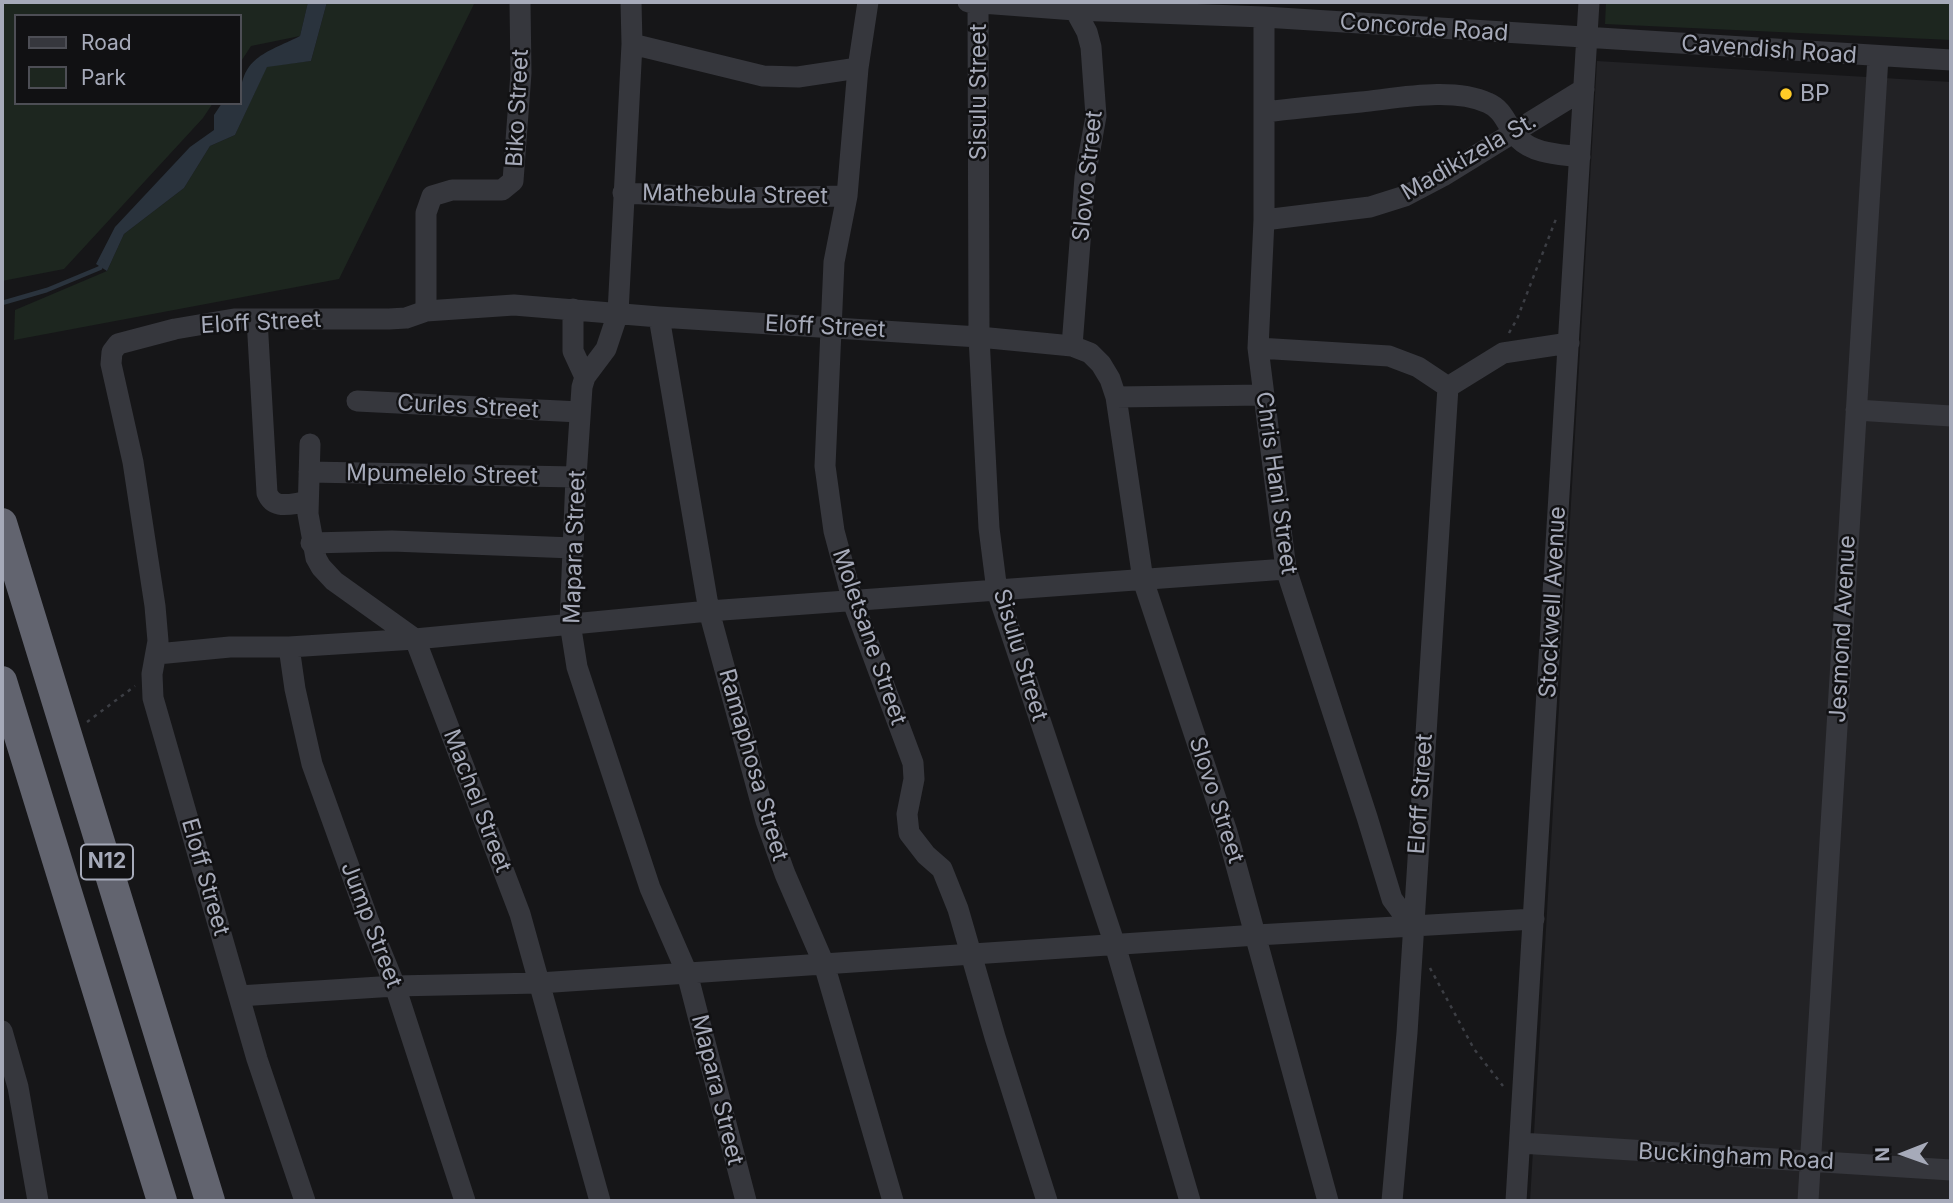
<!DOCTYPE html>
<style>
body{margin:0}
#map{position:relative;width:1953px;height:1203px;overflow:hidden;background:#161618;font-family:Inter,sans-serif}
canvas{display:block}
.frame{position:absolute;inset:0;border:4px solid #a6aab9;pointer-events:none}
.legend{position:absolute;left:14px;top:14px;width:228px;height:91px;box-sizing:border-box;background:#111113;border:2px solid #4d4e55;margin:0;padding:9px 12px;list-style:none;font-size:21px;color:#a6aab9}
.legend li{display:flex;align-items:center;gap:14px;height:35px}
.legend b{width:35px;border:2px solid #4d4e55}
.north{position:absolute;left:1869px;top:1119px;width:70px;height:70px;-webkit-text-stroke:5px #111113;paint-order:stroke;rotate:269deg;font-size:19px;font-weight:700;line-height:28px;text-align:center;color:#a6aab9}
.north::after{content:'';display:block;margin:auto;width:24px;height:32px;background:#a6aab9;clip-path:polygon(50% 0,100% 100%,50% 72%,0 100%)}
</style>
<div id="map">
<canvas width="1953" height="1203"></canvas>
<div class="frame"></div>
<ul class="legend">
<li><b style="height:9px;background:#36373d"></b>Road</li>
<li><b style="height:19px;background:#1d261f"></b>Park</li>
</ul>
<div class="north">N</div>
</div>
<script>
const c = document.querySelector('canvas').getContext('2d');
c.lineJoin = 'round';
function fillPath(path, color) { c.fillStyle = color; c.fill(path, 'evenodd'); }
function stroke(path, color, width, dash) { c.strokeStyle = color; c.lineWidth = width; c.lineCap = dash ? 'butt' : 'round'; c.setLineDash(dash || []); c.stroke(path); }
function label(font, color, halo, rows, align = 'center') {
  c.font = font + ' Inter,sans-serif'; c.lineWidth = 5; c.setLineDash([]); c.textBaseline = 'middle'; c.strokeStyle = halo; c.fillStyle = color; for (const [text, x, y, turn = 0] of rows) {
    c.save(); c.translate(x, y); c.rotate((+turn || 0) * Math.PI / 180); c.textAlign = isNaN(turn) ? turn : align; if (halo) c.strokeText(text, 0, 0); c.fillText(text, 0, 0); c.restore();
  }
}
const built = new Path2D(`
 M1597,61L1951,82V1201H1530Z`);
const green = new Path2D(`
 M2,2H308L300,36L251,46L240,63V16H16V103H213L203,118L64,269L2,281Z
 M327,2H475L339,279L14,340L15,310L107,271L124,234L184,188L210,146L235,135L267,66L311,61Z
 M1606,2H1951V40L1605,24Z`);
const water = new Path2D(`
 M308,2H327L311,61L267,67L235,135L210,146L184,188L124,234L107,271L96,264L115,227L190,147L214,130V115L222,103H240C240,57 264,54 300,36Z`);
const stream = new Path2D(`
 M2,303L47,290L100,268L103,262`);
const path = new Path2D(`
 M1509,333L1517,319L1556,219
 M87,722L135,686
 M1430,968L1474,1049L1503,1086`);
const minor = new Path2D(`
 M631,2L632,44L618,313L606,349L585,377L582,387L576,477L570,623L577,667L650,888L687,973L746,1201
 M868,2L858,68L847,196L834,262L825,466L834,531L853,602L913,763L914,779L907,814L909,833L926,855L942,869L958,909L995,1037L1047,1201
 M968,2L1075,10L1264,17L1951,60
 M978,3L979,337L989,528L997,591L1115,945L1190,1201
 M1264,17V220L1258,348L1286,569L1367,817L1392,899L1412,926
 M632,44L763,76L798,77L858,68
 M1265,112C1297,108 1329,105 1361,102C1399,98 1453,87 1488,103C1505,110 1507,128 1519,139C1534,154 1560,154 1580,157
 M623,193L730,198L847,196
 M1264,220L1370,207L1405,196L1443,176L1584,89
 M573,309V351L585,377
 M426,311V213L432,196L452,190H502L513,181L521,73L520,2
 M659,317L709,611L766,821L785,874L824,964L893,1201
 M257,319L267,493C274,511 292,503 307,502
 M1072,346L1085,177L1096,116L1091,47L1087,32L1075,10L1073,2
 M1258,348L1389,356L1418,367L1448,387L1503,353L1569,343
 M1116,397L1143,580L1227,832L1328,1201
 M357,401L580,412
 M1856,410L1951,416
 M310,444L308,514L316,558L321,567L334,581L415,639L520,914L600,1201
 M309,472L576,477
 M311,543L392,541L573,548
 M289,647L295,689L312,764L369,922L395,986L465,1201
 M157,654L230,647H289L415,639L709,611L1286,569
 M239,996L395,986L539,983L1257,935L1534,919
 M2,1031L18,1087L38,1201
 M1520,1143L1951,1170
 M305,1201L257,1059L153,698L152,674L158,641L155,606L133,462L111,364L112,352L118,344L175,329L234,319H389L406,318L426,311L514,305L659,317L979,337L1072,346L1090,353L1101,364L1110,379L1116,397L1263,395
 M1392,1201L1407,1033L1448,387
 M1516,1201L1589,2
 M1808,1201L1878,57`);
const highway = new Path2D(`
 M2,523L210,1201
 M2,681L162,1201`);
const markers = [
 [1786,94,7,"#ffcc27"]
];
const shields = [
 [107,862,52]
];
const shieldNames = [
 ["N12",107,862]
];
const streetNames = [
 ["Concorde Road",1424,28,4],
 ["Cavendish Road",1769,50,4],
 ["Sisulu Street",979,92,-90],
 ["Biko Street",518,108,-87],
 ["Madikizela St.",1469,157,-30],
 ["Slovo Street",1088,176,-84],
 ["Mathebula Street",735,195,1],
 ["Eloff Street",261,323,-3],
 ["Eloff Street",825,327,3],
 ["Curles Street",468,407,3],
 ["Mpumelelo Street",442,475,1],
 ["Chris Hani Street",1276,483,82],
 ["Mapara Street",575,547,-88],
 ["Stockwell Avenue",1553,602,-87],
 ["Jesmond Avenue",1843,629,-87],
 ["Moletsane Street",869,637,71],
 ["Sisulu Street",1020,655,73],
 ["Ramaphosa Street",753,765,74],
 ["Eloff Street",1421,794,-86],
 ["Slovo Street",1216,800,72],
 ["Machel Street",477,801,69],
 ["Eloff Street",205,877,74],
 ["Jump Street",371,925,69],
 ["Mapara Street",717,1090,76],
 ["Buckingham Road",1736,1157,3]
];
const poiNames = [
 ["BP",1800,94]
];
fillPath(built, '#222225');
fillPath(green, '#1d261f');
fillPath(water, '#2a333d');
stroke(stream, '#2a333d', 4.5);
stroke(path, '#3c3e44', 2.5, [3.5, 5]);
stroke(minor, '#36373d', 21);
stroke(highway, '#62646f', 30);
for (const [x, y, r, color] of markers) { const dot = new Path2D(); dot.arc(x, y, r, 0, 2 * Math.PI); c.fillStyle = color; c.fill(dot); stroke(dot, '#111113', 2.5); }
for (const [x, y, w] of shields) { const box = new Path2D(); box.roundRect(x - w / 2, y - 17.5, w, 35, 5); c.fillStyle = '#111113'; c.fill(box); stroke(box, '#a6aab9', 2); }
label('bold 21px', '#a6aab9', null, shieldNames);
label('23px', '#a6aab9', '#111113', streetNames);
label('23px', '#a6aab9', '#111113', poiNames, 'left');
</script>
